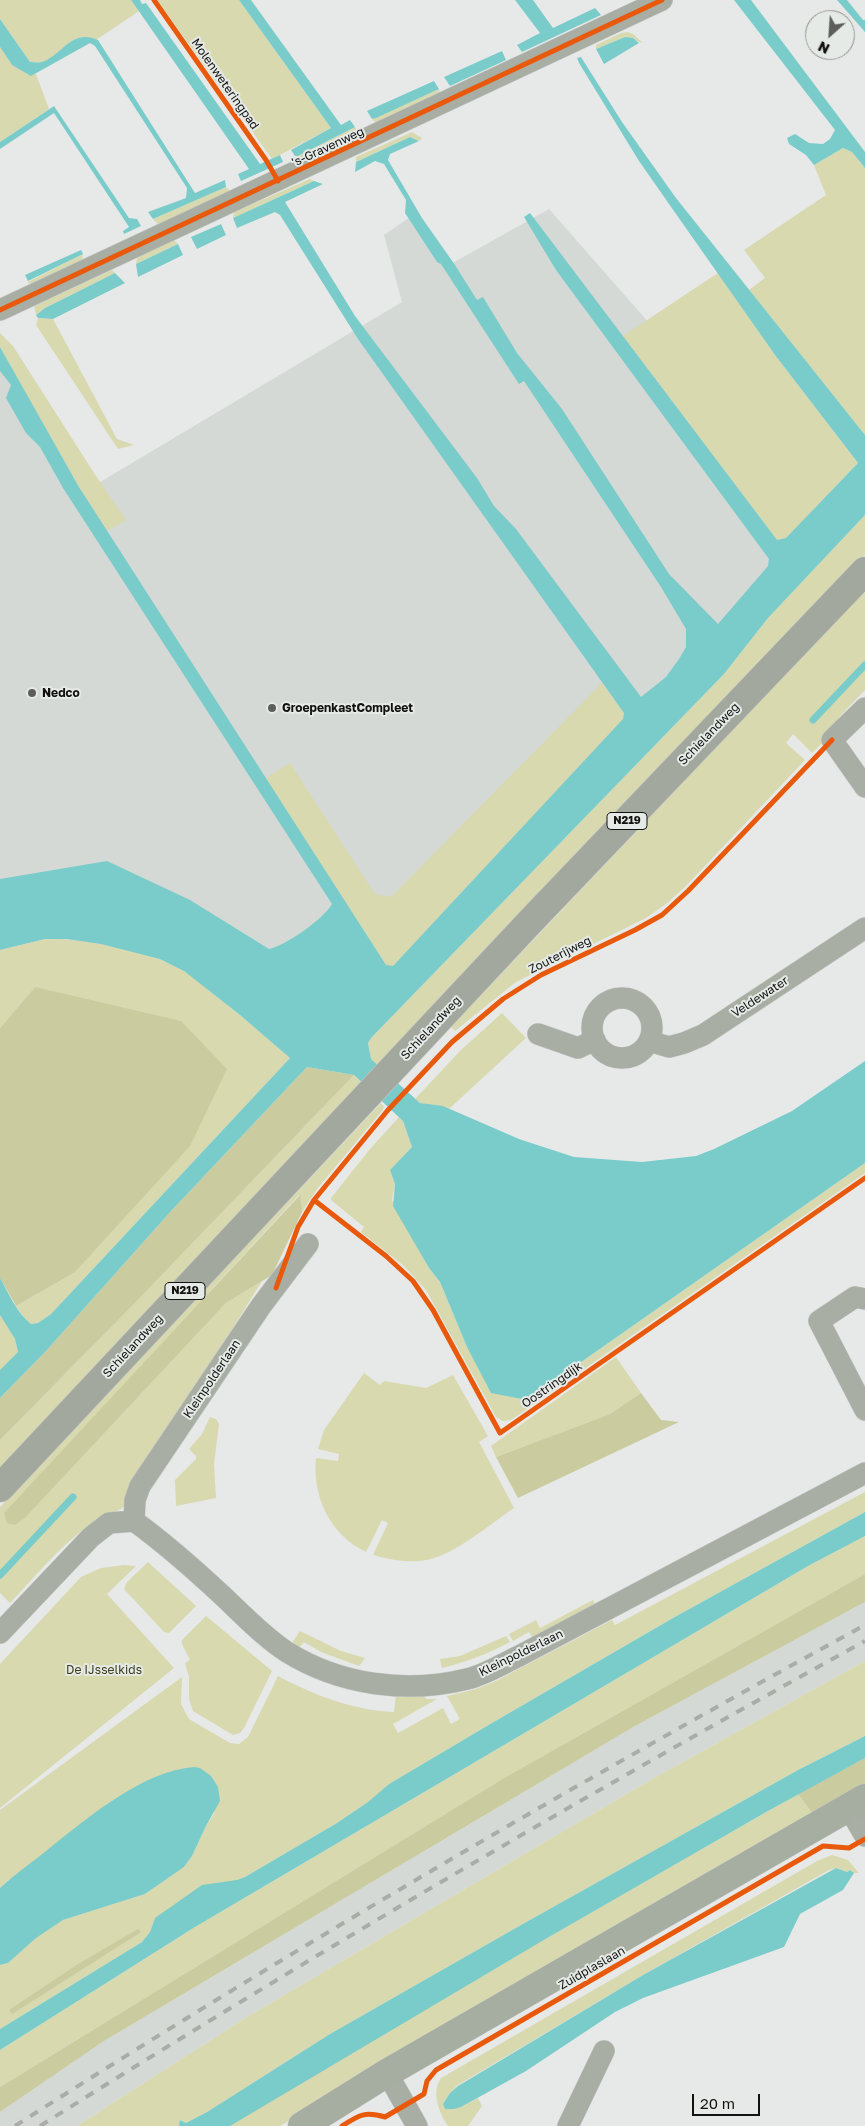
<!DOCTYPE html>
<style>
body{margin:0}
#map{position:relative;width:865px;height:2126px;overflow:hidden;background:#e7e9e8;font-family:"Golos Text",sans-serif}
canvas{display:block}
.north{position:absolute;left:805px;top:10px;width:50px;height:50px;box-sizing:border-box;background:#e6eae7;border:1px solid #919491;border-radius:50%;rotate:206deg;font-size:14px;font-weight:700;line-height:20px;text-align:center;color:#111211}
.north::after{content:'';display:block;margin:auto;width:18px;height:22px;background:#5c5d5c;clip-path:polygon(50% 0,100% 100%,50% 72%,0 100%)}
.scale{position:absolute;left:692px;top:2094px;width:68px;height:22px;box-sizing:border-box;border:2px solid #111211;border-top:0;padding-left:6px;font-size:15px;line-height:18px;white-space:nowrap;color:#111211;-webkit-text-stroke:4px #e6eae7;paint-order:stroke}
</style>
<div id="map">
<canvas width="865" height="2126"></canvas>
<div class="north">N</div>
<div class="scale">20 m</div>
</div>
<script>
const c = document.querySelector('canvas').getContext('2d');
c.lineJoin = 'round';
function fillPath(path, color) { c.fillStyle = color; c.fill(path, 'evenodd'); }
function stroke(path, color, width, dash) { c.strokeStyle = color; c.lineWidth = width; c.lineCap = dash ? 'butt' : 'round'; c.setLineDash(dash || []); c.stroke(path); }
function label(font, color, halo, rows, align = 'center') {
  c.font = font + ' "Golos Text",sans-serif'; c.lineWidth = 4; c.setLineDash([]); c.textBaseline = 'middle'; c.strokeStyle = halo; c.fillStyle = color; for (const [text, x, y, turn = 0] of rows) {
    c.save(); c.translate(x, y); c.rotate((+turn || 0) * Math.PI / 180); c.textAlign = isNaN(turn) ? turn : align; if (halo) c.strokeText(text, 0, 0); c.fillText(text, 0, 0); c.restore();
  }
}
const built = new Path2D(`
 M549,209L829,528L346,1036L0,922V361L75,497L402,302L384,235L413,215L449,265Z
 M865,1602V1661L647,1782L247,2017L77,2126H0V2112L104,2041L635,1726Z`);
const green = new Path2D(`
 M0,0H131L139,11L96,40C72,29 62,55 42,62C38,63 33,62 30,62L0,19Z
 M157,0H239L331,128L272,159Z
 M628,32L633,34L643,43L625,37L596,49V45L621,33Z
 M0,47L12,65L36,74L49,109L0,142Z
 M439,89L441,97L382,124L375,122L372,119Z
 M355,127L358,131L301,160L300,157L295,156H298Z
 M412,132L422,138L419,141L410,137L356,162V157Z
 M843,148L852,152L865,168V435L749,290L765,278L744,250L826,195L814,165Z
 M310,179L314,181L233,218L234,212Z
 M226,187L230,191L159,225L153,219Z
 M174,240L178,244L136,264L137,258Z
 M83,254L82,261L32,284L28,283V282Z
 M112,270L115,273L45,308L36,315L34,306Z
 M718,273L775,355L858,463L786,538L777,540L623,336Z
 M38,318L53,319L117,439L134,445L118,449L36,325Z
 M0,333L13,346L94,473L126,520L107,531L79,487L19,382L0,347Z
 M865,515V555L379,1066L371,1059L368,1043L371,1038L724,674L768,618Z
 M865,590V690L839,717L844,722L812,753L793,734L786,743L805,760L686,886L666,904L646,918L516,982L455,1031L451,1027Z
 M602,683L624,713L623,719L393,966L386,965L266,778L290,763L375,894L391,897Z
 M45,939C87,939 146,950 183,970C193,977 203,986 213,994C240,1014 265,1036 290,1058L51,1314L38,1323L31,1324L25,1319L16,1306L74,1273L35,987L0,1028V950Z
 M502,1013L526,1038L450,1108L420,1103L415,1099L461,1050Z
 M354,1075L361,1082L0,1470V1440L132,1306Z
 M381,1103L384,1107L382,1111L317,1189L302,1212L299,1195L212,1289L26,1517L226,1303L262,1281L173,1424L126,1505C114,1515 100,1517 88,1526C59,1547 35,1577 10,1603L0,1593V1507Z
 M399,1117L403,1121L412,1147L390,1170L395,1184L392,1200L429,1268L440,1282L467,1347L527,1400L865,1163V1173L511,1420L503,1421L496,1417L426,1290L404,1266L361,1232L364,1227L331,1200V1198L370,1149Z
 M0,1315L15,1339L18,1352L0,1371Z
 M616,1357L641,1393L610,1414L496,1457L491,1446Z
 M364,1373L380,1385L384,1381L426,1388L453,1375L488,1436L479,1442L514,1508C492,1523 456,1553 431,1559C412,1564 391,1560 373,1555L388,1523L382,1520L366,1552C330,1535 312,1496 316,1458L338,1461L339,1454L318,1449L324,1430Z
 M210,1417L216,1419L219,1424L214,1464L216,1498L176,1506L175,1480L196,1459V1456L189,1449L202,1434Z
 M865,1492V1512L673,1618L492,1723L389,1784L369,1802L337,1823L245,1877L155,1918L150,1932L142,1942L0,2029V1965L8,1963L36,1937L63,1920L145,1894L184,1867L192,1856L206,1826L215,1812L8,1880L0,1888V1810L182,1677L181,1704L189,1719L230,1743L239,1744L248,1737L278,1676C316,1696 352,1710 394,1712L396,1695L423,1696L427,1699H437L393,1724L398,1733L443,1708L451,1724L460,1719L447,1696L476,1689L494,1682L612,1620L615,1625Z
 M865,1536V1574L504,1778L0,2087V2050L195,1927L808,1566Z
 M148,1562L196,1606L169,1633L164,1632L124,1589L127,1582Z
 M124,1565L136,1566L107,1594L174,1668L0,1808V1664L81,1577L101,1568Z
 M593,1600L596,1606L533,1638L529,1632L513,1641L509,1634L536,1620L540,1628Z
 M206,1616L272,1671L244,1728L240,1733L233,1735L193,1711L189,1699V1677L185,1663L190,1660L182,1644V1640Z
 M300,1631L341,1651L365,1658L359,1666L321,1652L304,1642L299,1648L292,1643Z
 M506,1636L510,1642C488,1654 466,1662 442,1668L440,1659L460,1656Z
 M865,1661V1736L798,1770L521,1925L330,2034L207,2112L186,2123L181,2120L179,2126H77L247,2017L647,1782Z
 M798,1794L813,1814L410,2047L280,2126H229L471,1981Z
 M832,1855L848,1860L859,1873H854L850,1870L847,1872L836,1868L829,1870L643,1975L458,2085L450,2093L443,2104L445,2109L461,2107L478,2098L482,2106L468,2126H448C439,2113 431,2092 441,2078L817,1861Z`);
const forest = new Path2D(`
 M35,987L181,1021L227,1069L190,1146L74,1273L16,1306L0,1278V1028Z
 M307,1067L354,1075L132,1306L0,1440V1398L46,1351L172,1210Z
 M300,1195L302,1212L272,1275L226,1303L26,1517L15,1525L7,1523L4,1513Z
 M641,1393L661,1420L679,1422L518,1498L496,1457L610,1414Z
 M865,1574V1602L635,1726L104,2041L0,2112V2087L504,1778Z
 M865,1758V1786L813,1814L798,1794Z
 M138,1929L141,1932L12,2014L9,2010L78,1964Z`);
const water = new Path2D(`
 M131,0H140L142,4L146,3L260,164L280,155L283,162L241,181L238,174L249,169Z
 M239,0H251L341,125L350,120L355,127L298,156H295L291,150L331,128Z
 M515,0H533L553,28L595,8L601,15L522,52L517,45L540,33Z
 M734,0H751L865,152V168L852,152L843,148L814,165L806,155L789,144L787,138L795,134L809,143L823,144L830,139L835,130Z
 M837,0H847L863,20H865V32Z
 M0,19L30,62C33,62 38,63 42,62C63,54 72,28 98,40L195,193L225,180L226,187L153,219L148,212L186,198L187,188L95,46L90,43L31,76L12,65L0,47Z
 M625,37L633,38L639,43L604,64L596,49Z
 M502,51L506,60L450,86L444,77Z
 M581,57L622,122L676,198L865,435V515L768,618L724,674L371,1038L368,1043L371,1059L420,1103L443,1106L519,1139L574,1157L642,1162L696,1156L714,1149L792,1111L865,1061V1163L527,1400L491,1393L467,1347L440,1282L429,1268L393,1206L395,1184L390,1170L412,1147L403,1121L354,1075L307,1067L172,1210L46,1351L0,1398V1370L18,1352L15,1339L0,1315V1278C9,1294 17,1313 31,1324L38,1323L51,1314L290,1058L240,1015L184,971L160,959L101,944L67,939H45L0,950V879L107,861L190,900L269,949C285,946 325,918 332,904L63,488L40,447L26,433L6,398L11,385L0,371V347L79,487L386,965L393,966L623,719L624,713L358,339L280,215L275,212L237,228L233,218L314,181L323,184L285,202L355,316L477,478L494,506L516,529L641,697L666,677L679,659L686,647V629L661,587L524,381L519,384L441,264L437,262L405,213L406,200L384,164L375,161L355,172L356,162L410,137L419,141L390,154L388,160L422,218L455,265L477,300L483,297L517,353L562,409L669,574L718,624L768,566L769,559L556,270L524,217L530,213L777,540L786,538L858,463L775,355L669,204L639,161L579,63L577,58Z
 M434,81L439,89L376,118L372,119L367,111Z
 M54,106L129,218L137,219L141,226L124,234L123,231L129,227L54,113L0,149V142Z
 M221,224L226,235L197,249L191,237Z
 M178,244L183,255L138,277L136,264Z
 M81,250L83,254L28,281L25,275Z
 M115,273L125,283L53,319L38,318L36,315L45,308Z
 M865,1512V1536L808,1566L195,1927L0,2050V2029L142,1942L150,1932L155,1918L202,1885L237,1880L245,1877L337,1823L368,1802L389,1784L492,1723L673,1618Z
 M865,1736V1758L768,1811L542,1941L230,2126H179L180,2120L186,2123L207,2112L330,2034L521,1925L798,1770Z
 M194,1767L200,1768L211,1776L218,1787L220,1801L206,1826L192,1856L184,1867L145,1894L63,1920L36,1938L8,1963L0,1965V1888C16,1873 34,1861 51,1847C90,1816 143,1771 194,1767Z
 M836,1868L847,1872L850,1870L854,1873L843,1890L800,1914L784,1947L643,1998L615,2012L526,2071L461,2107L454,2109H445L443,2104L450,2093L458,2086L643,1975Z`);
const stream = new Path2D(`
 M813,720L865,665
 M0,1575L73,1497`);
const street = new Path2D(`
 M0,310L662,0
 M865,708L832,740L865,787
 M592 1028a30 30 0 1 1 60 0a30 30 0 1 1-60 0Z
 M538,1034L578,1048L595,1040
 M649,1041L669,1047L684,1043L703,1035L865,928
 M308,1244L261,1306L140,1486L135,1500L134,1521C166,1544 195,1570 224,1597C244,1616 264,1637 287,1652C340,1685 407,1694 467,1679C485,1675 502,1664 519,1656L865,1473
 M865,1299L855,1297L819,1321L865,1410
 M0,1633L91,1537L109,1523L134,1521
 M848,1807L865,1836
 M387,2073L417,2126
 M568,2126L604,2051`);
const secondary = new Path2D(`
 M302,2126L387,2073L865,1798`);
const primary = new Path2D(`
 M0,1488L528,924L865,571`);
const rail = new Path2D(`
 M15,2126C292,1949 576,1783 865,1625
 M40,2126C310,1956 585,1795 865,1641`);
const cycleway = new Path2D(`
 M154,0L266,160L278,181
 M0,310L662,0
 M314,1200L386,1256L413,1281L433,1310L500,1433L865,1178
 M276,1288L298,1227L314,1200L388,1110L452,1042L503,999L541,975L635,930L662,915L688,891L832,740
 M342,2126C359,2115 365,2111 385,2117L424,2094L427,2081L436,2070L823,1846L849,1848L865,1839`);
const markers = [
 [32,693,5,"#5c5d5c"],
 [272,708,5,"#5c5d5c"]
];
const shields = [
 [627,821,40],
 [185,1291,40]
];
const shieldNames = [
 ["N219",627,821],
 ["N219",185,1291]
];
const streetNames = [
 ["Molenweteringpad",225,84,55],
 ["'s-Gravenweg",328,147,-25],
 ["Schielandweg",709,734,-46],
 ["Zouterijweg",560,955,-27],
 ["Veldewater",760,997,-33],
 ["Schielandweg",431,1028,-47],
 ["Schielandweg",133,1346,-47],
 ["Kleinpolderlaan",212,1379,-56],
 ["Oostringdijk",552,1385,-35],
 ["Kleinpolderlaan",521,1653,-26],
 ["Zuidplaslaan",592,1968,-30]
];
const poiNames = [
 ["Nedco",42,693],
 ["GroepenkastCompleet",282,708]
];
const parkNames = [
 ["De IJsselkids",104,1670]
];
fillPath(built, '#d4d9d5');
fillPath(green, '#d8d9af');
fillPath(forest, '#cacb9f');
fillPath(water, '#7acccb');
stroke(stream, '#7acccb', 7);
stroke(street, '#c5c7c6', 22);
stroke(secondary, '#c5c7c6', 29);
stroke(primary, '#c5c7c6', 29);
stroke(street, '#a8aea4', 21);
stroke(secondary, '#a6ada1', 28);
stroke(primary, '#a3a89e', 28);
stroke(rail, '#aaada7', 4, [9, 9]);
stroke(cycleway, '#e8590c', 5);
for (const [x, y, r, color] of markers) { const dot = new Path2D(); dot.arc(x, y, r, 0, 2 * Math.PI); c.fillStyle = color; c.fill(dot); stroke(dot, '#e6eae7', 2); }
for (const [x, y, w] of shields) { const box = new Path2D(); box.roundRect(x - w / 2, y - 8.5, w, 17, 4); c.fillStyle = '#e6eae7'; c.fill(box); stroke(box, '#111211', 1); }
label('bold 11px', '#111211', null, shieldNames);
label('12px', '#111211', '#e6eae7', streetNames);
label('bold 12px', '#111211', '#e6eae7', poiNames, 'left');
label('12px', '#3c3c19', '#e6eae7', parkNames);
</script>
